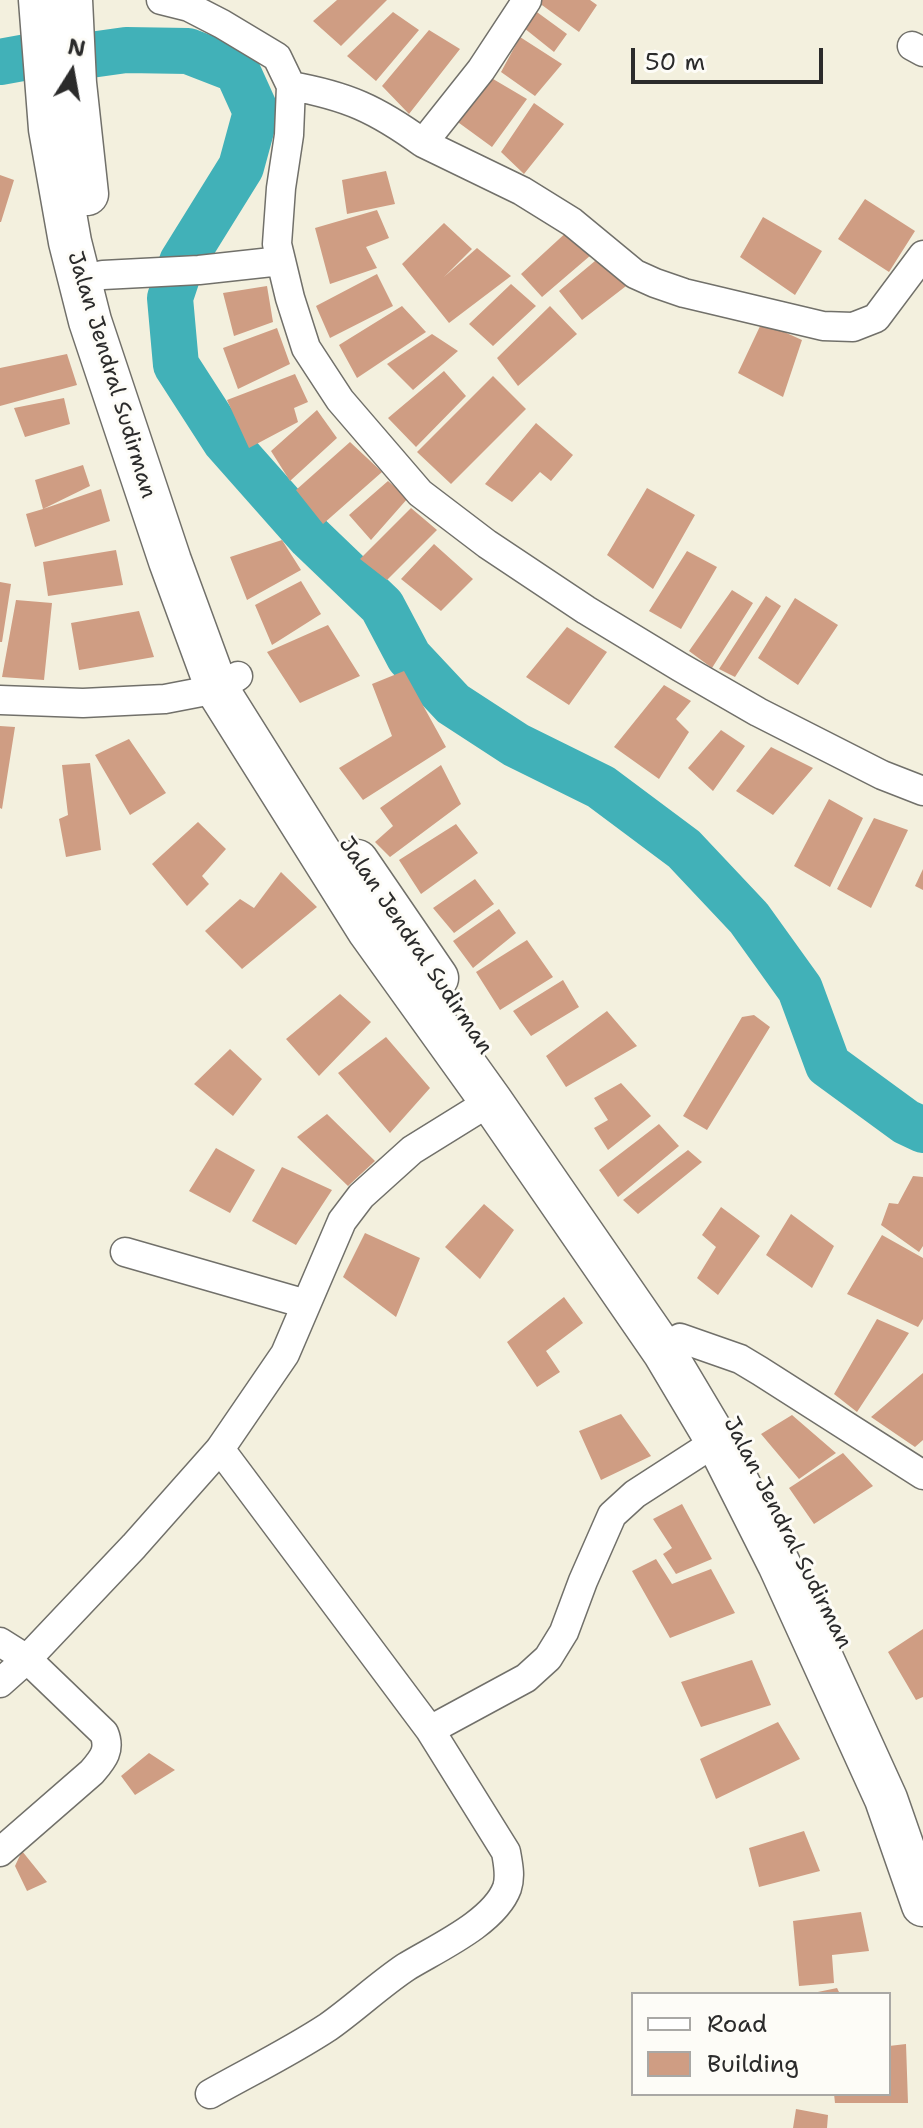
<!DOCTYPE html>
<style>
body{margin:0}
#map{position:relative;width:923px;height:2128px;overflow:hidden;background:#f3f0de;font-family:"Shantell Sans",sans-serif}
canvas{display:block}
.legend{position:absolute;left:631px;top:1992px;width:260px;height:104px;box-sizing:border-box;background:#fdfcf7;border:2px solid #a9a8a5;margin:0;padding:10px 14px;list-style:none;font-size:24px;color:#2b2b2b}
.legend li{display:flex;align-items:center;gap:16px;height:40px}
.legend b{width:40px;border:2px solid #a9a8a5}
.north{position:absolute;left:32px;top:32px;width:80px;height:80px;-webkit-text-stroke:6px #fdfcf7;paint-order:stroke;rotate:11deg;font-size:22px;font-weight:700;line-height:32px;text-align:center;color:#2b2b2b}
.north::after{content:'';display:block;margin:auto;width:28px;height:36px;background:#2b2b2b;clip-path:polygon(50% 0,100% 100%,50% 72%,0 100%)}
.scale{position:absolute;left:631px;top:48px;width:192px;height:36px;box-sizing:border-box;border:4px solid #2b2b2b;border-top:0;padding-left:10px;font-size:24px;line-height:28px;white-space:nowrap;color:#2b2b2b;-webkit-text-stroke:6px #fdfcf7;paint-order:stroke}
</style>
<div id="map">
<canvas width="923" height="2128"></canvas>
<ul class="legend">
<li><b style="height:10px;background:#fff"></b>Road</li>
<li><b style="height:22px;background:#cf9d83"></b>Building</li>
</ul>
<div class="north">N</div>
<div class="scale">50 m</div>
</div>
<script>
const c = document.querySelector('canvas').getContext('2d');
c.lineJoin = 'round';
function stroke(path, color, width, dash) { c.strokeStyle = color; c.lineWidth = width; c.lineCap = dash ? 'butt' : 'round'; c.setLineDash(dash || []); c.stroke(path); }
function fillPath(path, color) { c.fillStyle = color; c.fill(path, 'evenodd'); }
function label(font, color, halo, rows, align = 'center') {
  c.font = font + ' "Shantell Sans",sans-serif'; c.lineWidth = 6; c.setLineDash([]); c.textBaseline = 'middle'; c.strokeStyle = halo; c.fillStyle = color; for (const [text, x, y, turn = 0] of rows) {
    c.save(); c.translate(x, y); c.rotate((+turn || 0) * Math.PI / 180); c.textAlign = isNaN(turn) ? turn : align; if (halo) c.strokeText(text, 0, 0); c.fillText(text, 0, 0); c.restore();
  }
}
const river = new Path2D(`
 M0,62L44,54L76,57L126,50L188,51L237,70L256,112L241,167L182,262L170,298L176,365L225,441L310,537L382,606L409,657L453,704L516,745L601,787L684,849L749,918L800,989L828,1065L906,1122L923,1130`);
const building = new Path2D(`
 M337,0H387L341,46L313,21Z
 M535,0H590L597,5L579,32Z
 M530,7L567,34L554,52L519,24Z
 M393,12L419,30L376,81L347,56Z
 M429,30L460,49L409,114L382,86Z
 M520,37L562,64L535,96L501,72Z
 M488,76L527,99L492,147L455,120Z
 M534,103L564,124L524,174L501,152Z
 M386,171L395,204L347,214L342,180Z
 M0,175L14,180L1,222H0Z
 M865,199L915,231L889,272L838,239Z
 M377,210L389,238L366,247L377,268L330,284L315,228Z
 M763,217L822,251L795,295L740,257Z
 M444,223L472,249L444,277L477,248L511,276L449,323L402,264Z
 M570,229L598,249L542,297L521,274Z
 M601,256L630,283L582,320L559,291Z
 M377,274L393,306L330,338L316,306Z
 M511,284L536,306L493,346L469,324Z
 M267,286L273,322L234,336L223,293Z
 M402,306L426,332L357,378L339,345Z
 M550,306L577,334L518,386L497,358Z
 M762,322L802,340L783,397L738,373Z
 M277,328L290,364L238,389L223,348Z
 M432,334L458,351L413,390L387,364Z
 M67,354L77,385L0,406V368Z
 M444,371L466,396L416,447L388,418Z
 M295,374L308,402L294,408L298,422L249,448L227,400Z
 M493,376L526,409L451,484L417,452Z
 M64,398L70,424L25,437L14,408Z
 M317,410L337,438L290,481L271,451Z
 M536,423L573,455L551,481L540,472L512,502L485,484Z
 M350,442L382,472L323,524L296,490Z
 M83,465L90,486L43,509L101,489L110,521L35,547L26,514L43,509L35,480Z
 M388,481L408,498L371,540L349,515Z
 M647,488L695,515L653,589L607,555Z
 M411,508L437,530L387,580L360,559Z
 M282,540L301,570L247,600L230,557Z
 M434,544L473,579L441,611L401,579Z
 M116,550L123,585L48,596L43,562Z
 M687,551L717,567L681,629L649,611Z
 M301,581L321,614L272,645L255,605Z
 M0,582L11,584L2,642H0Z
 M732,590L753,603L712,668L689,651Z
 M766,596L781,606L735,677L719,669Z
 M795,598L838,625L798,685L758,658Z
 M16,600L52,603L44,680L2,677Z
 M139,611L154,657L79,670L71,623Z
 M328,625L360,676L300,703L267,652Z
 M567,627L607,652L569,705L526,677Z
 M404,671L446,747L363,800L339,768L392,736L372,684Z
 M664,685L691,701L676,719L689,732L659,779L614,747Z
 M0,726L15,727L2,809L0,808Z
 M721,730L745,746L713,791L688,768Z
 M129,739L166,793L130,815L95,755Z
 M771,747L813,768L773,815L736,791Z
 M90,763L101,850L66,857L59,819L68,815L62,765Z
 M441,765L461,804L390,857L375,842L393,826L380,808Z
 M829,799L863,818L830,887L794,866Z
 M874,818L908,830L871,908L837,889Z
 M198,822L226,849L202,876L209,884L187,906L152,864Z
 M456,824L478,853L421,894L399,860Z
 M923,869V890L915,886Z
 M281,872L317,907L242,969L205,931L240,899L254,908Z
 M475,879L494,904L454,933L433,908Z
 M499,909L516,933L473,968L453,941Z
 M527,940L553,977L500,1010L476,972Z
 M563,980L579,1007L531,1036L513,1011Z
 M340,994L371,1022L319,1076L286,1039Z
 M607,1011L637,1046L566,1087L546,1056Z
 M754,1015L770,1027L707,1130L683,1116L742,1017Z
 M386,1037L430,1088L390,1133L338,1073Z
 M230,1049L262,1079L233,1116L194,1084Z
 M621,1083L651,1116L608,1150L594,1128L608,1120L594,1098Z
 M327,1114L375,1161L348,1186L297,1137Z
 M659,1124L679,1146L618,1197L599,1170Z
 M216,1148L255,1170L230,1213L189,1191Z
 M688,1150L702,1162L638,1214L623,1200Z
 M282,1167L332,1190L296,1245L252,1221Z
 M913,1176L923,1177V1246L919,1252L881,1225L889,1203L898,1204Z
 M484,1204L514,1230L480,1279L445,1247Z
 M721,1207L760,1236L718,1295L697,1278L716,1247L702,1235Z
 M791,1214L834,1246L812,1288L766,1255Z
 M365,1233L420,1258L396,1317L343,1277Z
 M882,1235L923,1258V1319L918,1327L847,1294Z
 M564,1297L583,1323L546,1351L560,1372L537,1387L507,1342Z
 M877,1319L909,1333L857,1412L834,1394Z
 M923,1373V1440L915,1447L871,1417Z
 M621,1414L651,1456L601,1480L579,1431Z
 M792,1415L836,1453L799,1479L761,1434Z
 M843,1453L873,1486L814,1524L789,1488Z
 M682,1504L712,1559L676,1574L663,1554L672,1548L653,1519Z
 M656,1559L672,1584L711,1569L735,1613L670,1638L632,1571Z
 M923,1629V1697L916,1700L888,1652Z
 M752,1660L771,1705L701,1727L681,1682Z
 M778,1722L800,1759L716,1799L700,1759Z
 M149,1753L175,1770L135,1795L121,1776Z
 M804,1831L820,1871L759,1887L749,1848Z
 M22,1851L47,1882L27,1891L15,1866Z
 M861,1912L869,1951L832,1955L834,1983L799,1986L793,1921Z
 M837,1988L840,1994H814L813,1993Z
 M906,2044L908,2103H835L834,2094H889V2046Z
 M796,2109L828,2115L827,2128H793Z`);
const minor = new Path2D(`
 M161,0L189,7L222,24L277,57L291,86L289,135L281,188L277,244L290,298L306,348L340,400L420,493L487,544L586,610L680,667L758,712L882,775L923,791
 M912,46L923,52
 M291,86C347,96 376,109 423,143L481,70L527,0
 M423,143L522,191L572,222L635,274L655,283L684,293L823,326L853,327L876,318L923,255
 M79,280L103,275L199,270L281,261
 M0,700L83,703L165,699L217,689L238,676
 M125,1252L306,1304
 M664,1352L680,1338L740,1359L760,1371L923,1475
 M0,1642L27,1659L104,1733C111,1750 103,1759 92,1772L0,1852
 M0,1683L27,1659L134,1546L220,1449L285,1354L342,1221L361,1196L412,1150L491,1101
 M430,1730L526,1678L548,1658L564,1632L583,1581L612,1515L635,1494L717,1441
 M210,2094C249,2072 290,2052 328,2027C355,2008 379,1985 406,1967C435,1949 494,1923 507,1888C511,1876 508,1864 506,1852L430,1730L220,1449`);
const highway = new Path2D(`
 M40,0L50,129L70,242L90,321L170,561L217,689L369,931L491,1101L664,1352L717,1441L779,1564L886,1799L923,1905
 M71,0L75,83L87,194
 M357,861L437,978`);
const streetNames = [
 ["Jalan Jendral Sudirman",111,375,73],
 ["Jalan Jendral Sudirman",415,946,56],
 ["Jalan Jendral Sudirman",787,1533,63]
];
stroke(river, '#41b1b8', 46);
fillPath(building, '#cf9d83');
stroke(minor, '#71706a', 31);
stroke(highway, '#71706a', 45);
stroke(minor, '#fff', 28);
stroke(highway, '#fff', 42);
label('22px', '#2b2b2b', '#fdfcf7', streetNames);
</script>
